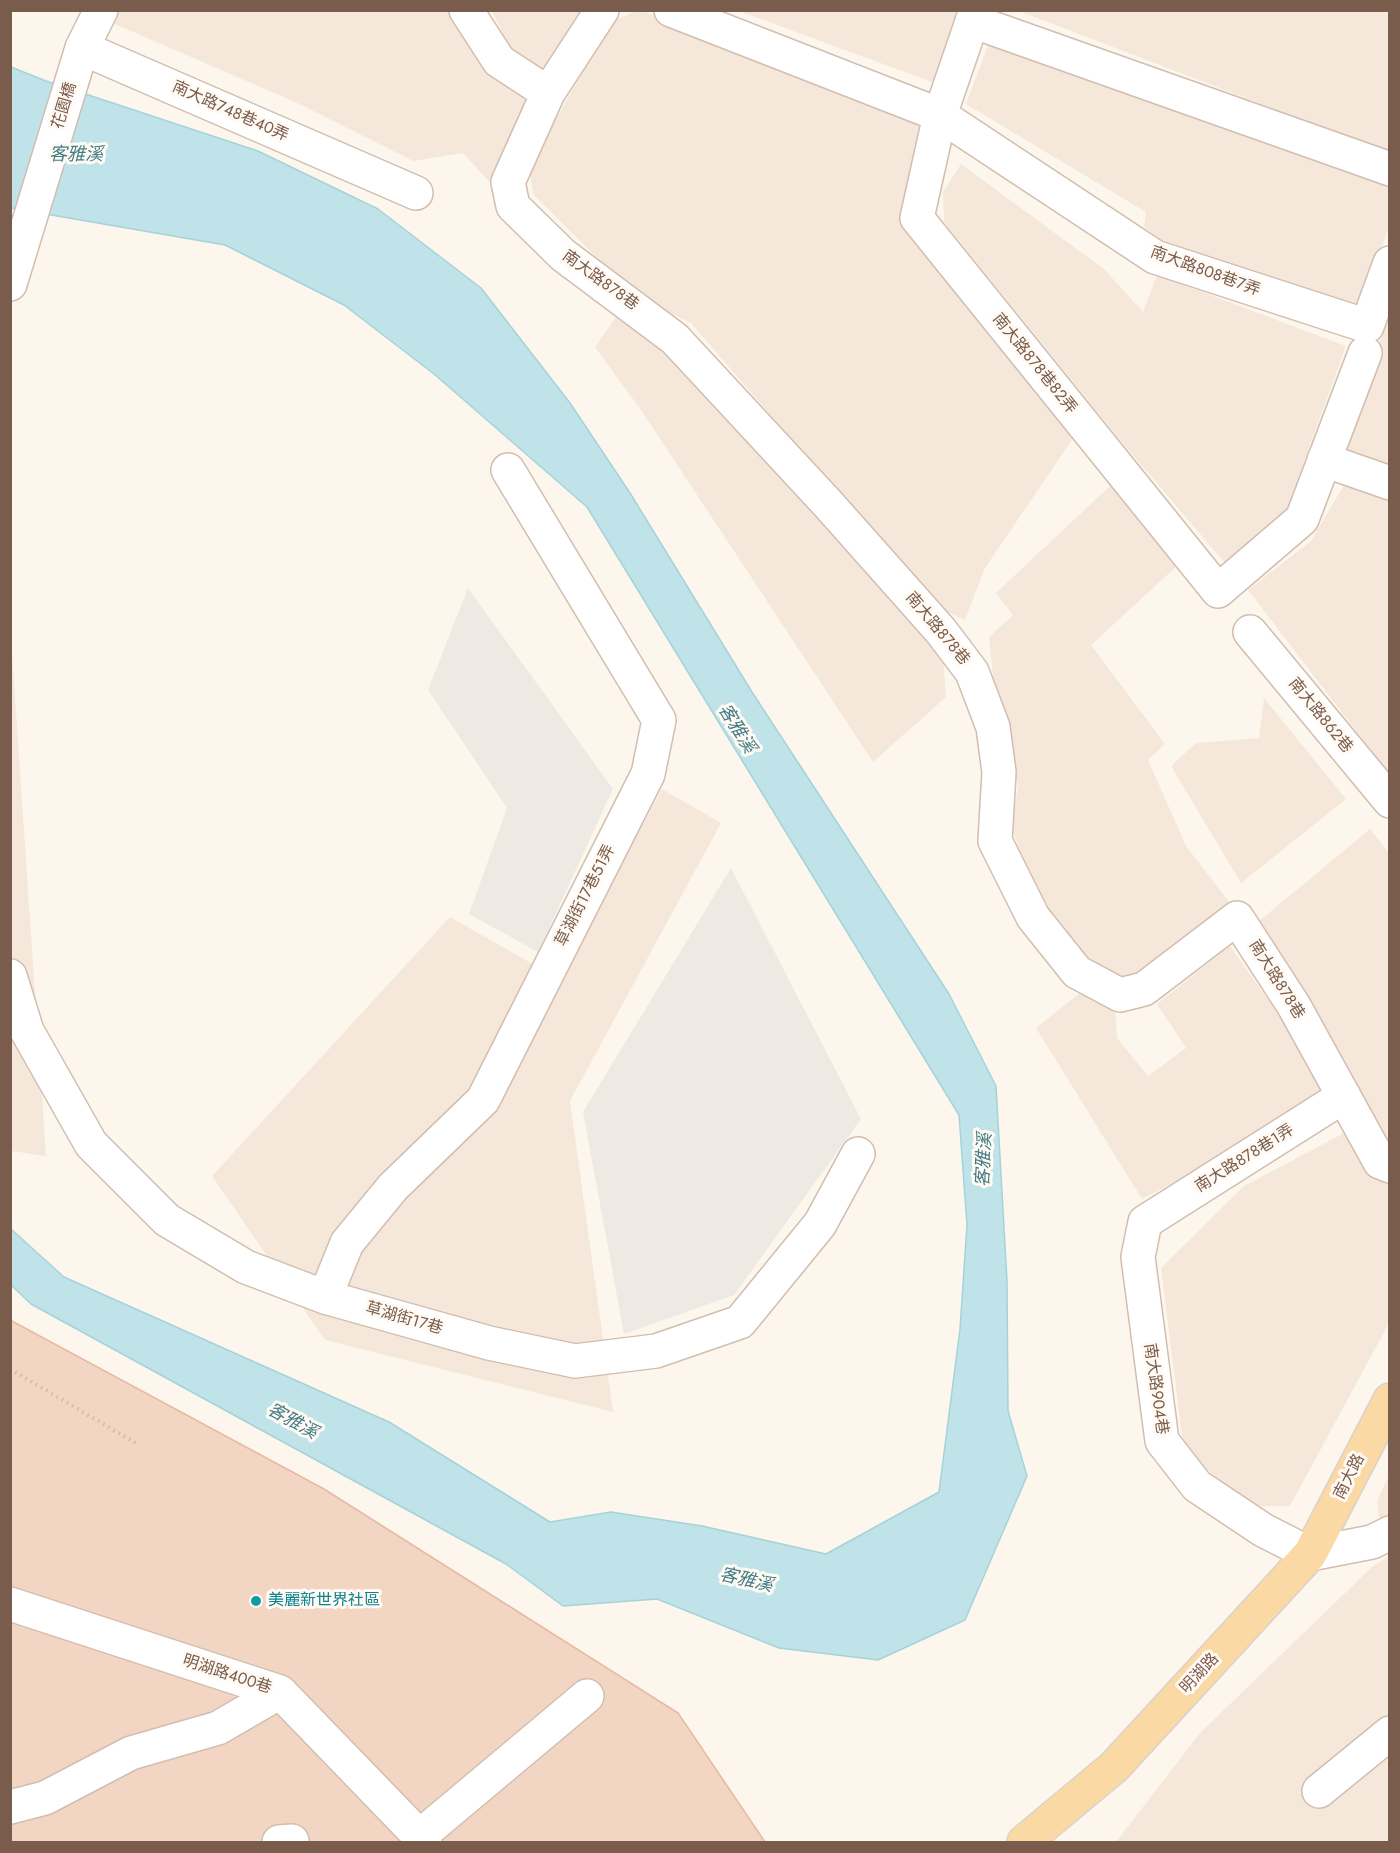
<!DOCTYPE html>
<meta charset="utf-8">
<style>
body{margin:0}
#map{position:relative;width:1400px;height:1853px;overflow:hidden;background:#fdf6ec;font-family:Jost,sans-serif}
canvas{display:block}
.frame{position:absolute;inset:0;border:12px solid #7a5c4d;pointer-events:none}
</style>
<div id="map">
<canvas width="1400" height="1853"></canvas>
<div class="frame"></div>
</div>
<script>
const c = document.querySelector('canvas').getContext('2d');
c.lineJoin = 'round';
function fillPath(path, color) { c.fillStyle = color; c.fill(path, 'evenodd'); }
function stroke(path, color, width, dash) { c.strokeStyle = color; c.lineWidth = width; c.lineCap = dash ? 'butt' : 'round'; c.setLineDash(dash || []); c.stroke(path); }
function label(font, color, halo, rows, align = 'center') {
  c.font = font + ' Jost,"Noto Sans TC",sans-serif'; c.lineWidth = 6; c.setLineDash([]); c.textBaseline = 'middle'; c.strokeStyle = halo; c.fillStyle = color; for (const [text, x, y, turn = 0] of rows) {
    c.save(); c.translate(x, y); c.rotate((+turn || 0) * Math.PI / 180); c.textAlign = isNaN(turn) ? turn : align; if (halo) c.strokeText(text, 0, 0); c.fillText(text, 0, 0); c.restore();
  }
}
const residential = new Path2D(`
 M113,10L451,11L510,74L535,118L493,186L463,153L413,161L297,103L108,21Z
 M1380,10L1389,14V153L1019,11Z
 M492,11H592L557,71L536,68L508,46Z
 M636,11H643L930,128L902,225L1078,431L985,568L965,620L935,606L691,323L635,296L533,194L529,167L611,22Z
 M739,11H963L940,85Z
 M992,35L1389,180V227L1358,309L1167,244L1144,227L1146,212L966,104Z
 M961,164L1104,269L1143,312L1157,275L1346,346L1286,511L1224,562L1120,440L944,222L943,192Z
 M624,306L942,644L946,697L873,762L641,410L595,347Z
 M1389,317V467L1339,447Z
 M1348,478L1389,500V774L1248,590L1311,541Z
 M1111,485L1178,565L1091,645L1165,744L1148,760L1186,846L1233,907L1129,984L1084,960L1052,918L1026,872L1012,828L1018,786L1009,731L993,677L989,637L1013,615L996,593Z
 M11,638L46,1156L11,1151Z
 M1264,698L1346,799L1241,883L1171,766L1196,743L1259,738Z
 M662,789L721,823L570,1101L613,1412L325,1340L212,1176L450,917L559,979Z
 M1370,829L1389,853V1149L1380,1144L1259,921Z
 M1230,946L1291,1032L1329,1101L1142,1199L1036,1028L1085,989L1115,1007L1117,1038L1148,1076L1186,1048L1157,1004Z
 M1348,1131L1375,1179L1389,1185V1323L1290,1506H1252L1184,1451L1161,1268L1244,1186Z
 M1389,1475V1519L1380,1524L1377,1501Z
 M1389,1557V1842H1116L1200,1733L1374,1565Z`);
const industrial = new Path2D(`
 M468,588L613,789L538,952L469,914L507,808L428,690Z
 M731,868L861,1119L734,1295L624,1334L583,1112Z`);
const water = new Path2D(`
 M11,67L46,81L258,151L378,209L481,288L570,403L630,493L752,692L949,994L996,1086L1007,1281L1008,1411L1027,1476L965,1620L878,1660L779,1648L657,1599L563,1606L506,1564L31,1304L11,1285V1229L64,1277L389,1422L550,1522L611,1512L702,1526L826,1554L939,1492L960,1329L967,1225L959,1115L587,507L434,374L344,305L225,245L11,208Z`);
const building = new Path2D(`
 M10,1320L324,1489L678,1713L765,1842H10Z`);
const path = new Path2D(`
 M10,1369L139,1445`);
const minor = new Path2D(`
 M466,10L499,61L548,93
 M602,10L548,93L508,182L513,206L563,255L675,339L829,505L941,631L972,672L993,727L999,772L995,841L1033,917L1077,972L1120,995L1144,989L1237,918L1294,1006L1380,1162L1390,1166
 M671,10L940,115L1155,257L1367,326L1390,263
 M976,10L940,115L917,218L1218,591L1302,519L1365,353
 M972,21L1390,169
 M82,48L416,193
 M10,284L82,48L101,10
 M1324,460L1390,483
 M1250,632L1390,801
 M10,976L27,1031L91,1144L167,1220L246,1267L325,1297L489,1343L575,1361L656,1351L740,1322L820,1224L858,1154
 M1344,1096L1145,1222L1138,1257L1162,1441L1197,1486L1263,1530L1310,1554L1372,1542L1390,1533
 M325,1297L347,1243L393,1187L483,1100L648,774L659,720L508,470
 M10,1604L280,1692L425,1842
 M1319,1791L1390,1733
 M10,1807L45,1798L131,1753L218,1728L280,1692
 M420,1836L587,1696
 M279,1842L292,1841`);
const major = new Path2D(`
 M1024,1842L1114,1767L1310,1554L1390,1400`);
const markers = [
 [256,1601,6,"#0f9aa8"]
];
const streetNames = [
 ["花園橋",65,106,-73],
 ["南大路748巷40弄",230,112,24],
 ["南大路808巷7弄",1205,272,20],
 ["南大路878巷",600,281,36],
 ["南大路878巷82弄",1034,364,51],
 ["南大路878巷",937,629,50],
 ["南大路862巷",1320,716,51],
 ["草湖街17巷51弄",586,896,-63],
 ["南大路878巷",1276,980,58],
 ["南大路878巷1弄",1245,1159,-32],
 ["草湖街17巷",404,1319,16],
 ["南大路904巷",1155,1389,82],
 ["南大路",1350,1477,-63],
 ["明湖路",1200,1674,-47],
 ["明湖路400巷",227,1675,18]
];
const cultureNames = [
 ["美麗新世界社區",268,1601]
];
const waterNames = [
 ["客雅溪",76,156],
 ["客雅溪",736,729,58],
 ["客雅溪",985,1160,-87],
 ["客雅溪",292,1422,29],
 ["客雅溪",746,1581,13]
];
fillPath(residential, '#f5e8da');
fillPath(industrial, '#efe9e4');
fillPath(water, '#bfe3e8');
stroke(water, '#a5d3da', 1.5);
fillPath(building, '#f3d5c3');
stroke(building, '#e6bba3', 1.5);
stroke(minor, '#d1beb0', 36);
stroke(major, '#dad1cd', 36);
stroke(path, '#d9b8a5', 4, [1.5, 4.5]);
stroke(minor, '#fff', 33);
stroke(major, '#fbd9a5', 33);
for (const [x, y, r, color] of markers) { const dot = new Path2D(); dot.arc(x, y, r, 0, 2 * Math.PI); c.fillStyle = color; c.fill(dot); stroke(dot, '#fffaf3', 2); }
label('16px', '#7a5c4d', '#fffaf3', streetNames);
label('16px', '#0d838f', '#fffaf3', cultureNames, 'left');
label('italic 18px', '#437c86', '#fffaf3', waterNames);
</script>
